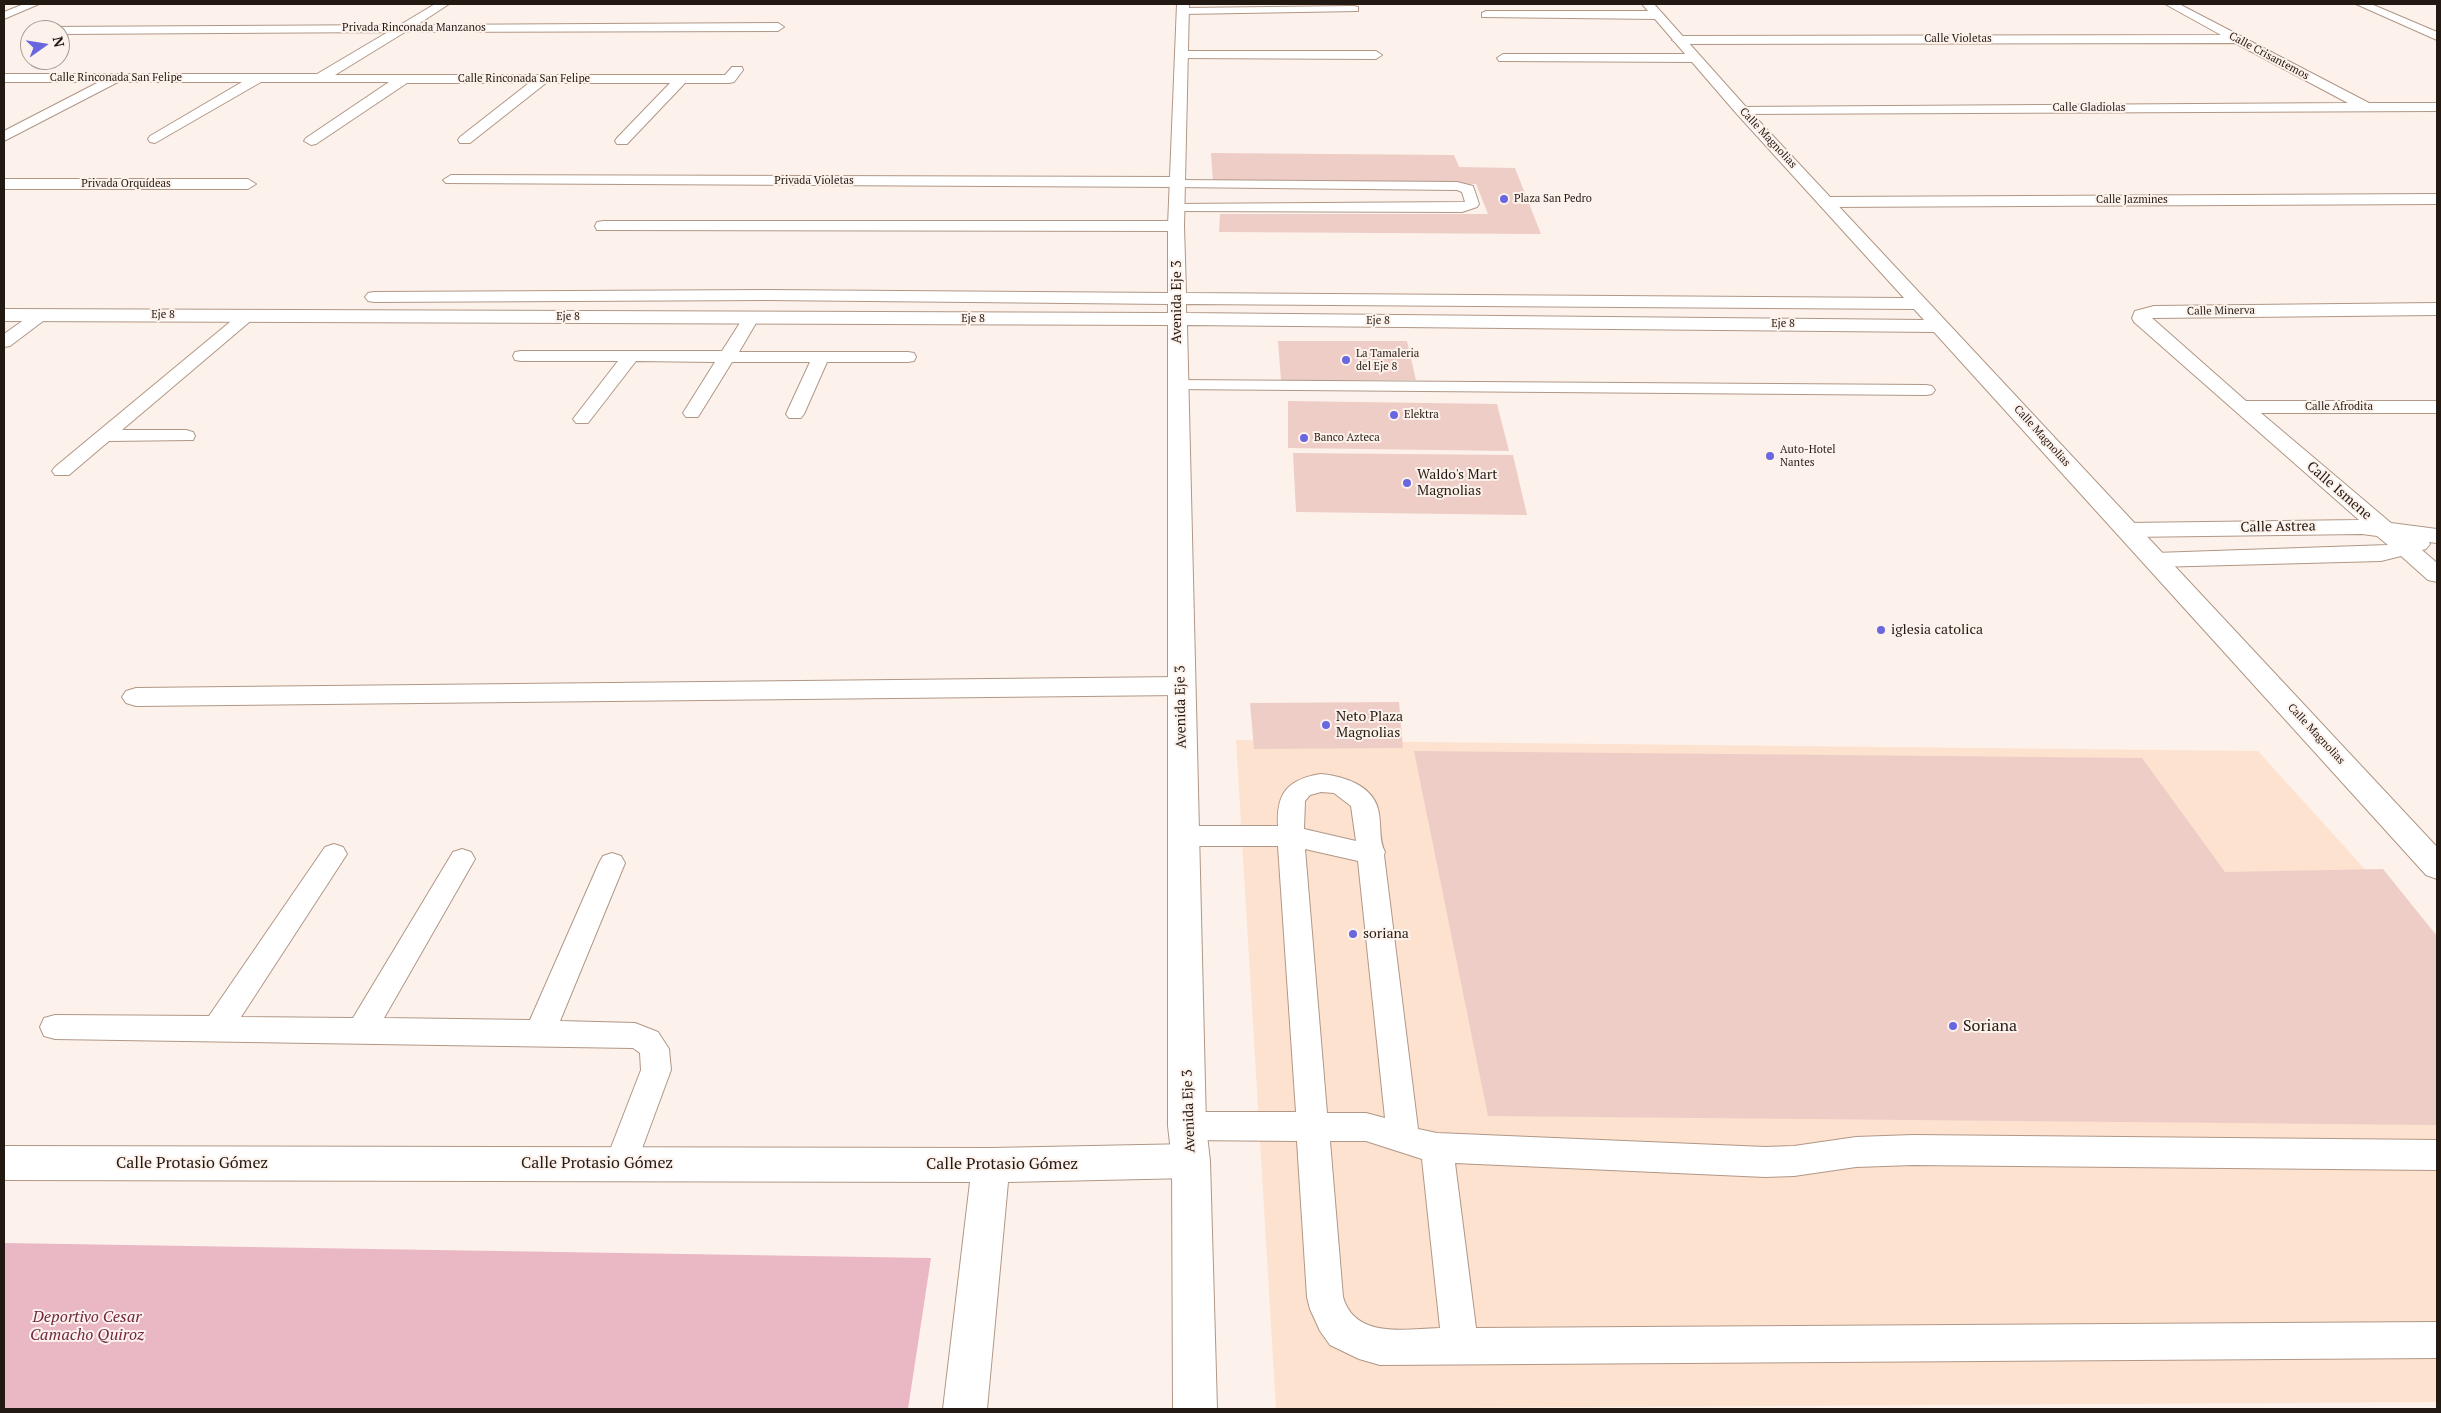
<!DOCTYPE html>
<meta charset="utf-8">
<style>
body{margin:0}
#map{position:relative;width:2441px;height:1413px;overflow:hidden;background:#fdf2eb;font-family:"PT Serif",serif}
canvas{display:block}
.frame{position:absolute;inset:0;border:5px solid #231913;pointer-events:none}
.north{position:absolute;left:20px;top:20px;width:50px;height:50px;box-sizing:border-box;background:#fdf2eb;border:1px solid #a69b95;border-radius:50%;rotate:77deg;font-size:14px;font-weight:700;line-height:20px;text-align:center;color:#231913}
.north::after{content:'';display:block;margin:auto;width:18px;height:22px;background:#6867e0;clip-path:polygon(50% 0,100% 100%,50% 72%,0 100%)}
</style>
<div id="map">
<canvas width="2441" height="1413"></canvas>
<div class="frame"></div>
<div class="north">N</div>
</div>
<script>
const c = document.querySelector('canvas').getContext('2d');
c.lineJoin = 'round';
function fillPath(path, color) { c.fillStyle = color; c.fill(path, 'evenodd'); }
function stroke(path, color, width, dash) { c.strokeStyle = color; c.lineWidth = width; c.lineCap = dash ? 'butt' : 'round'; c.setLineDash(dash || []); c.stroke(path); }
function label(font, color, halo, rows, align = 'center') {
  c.font = font + ' "PT Serif",serif'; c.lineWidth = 4; c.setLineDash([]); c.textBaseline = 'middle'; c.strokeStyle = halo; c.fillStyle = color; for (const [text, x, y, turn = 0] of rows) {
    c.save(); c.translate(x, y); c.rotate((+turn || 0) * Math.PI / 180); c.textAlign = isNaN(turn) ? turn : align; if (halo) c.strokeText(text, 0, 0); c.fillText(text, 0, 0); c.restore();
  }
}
const built = new Path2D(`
 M1236,740L2258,751L2437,949V1402L1276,1409Z`);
const green = new Path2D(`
 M4,1243L931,1258L908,1409H4Z`);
const building = new Path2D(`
 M1211,153L1454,155L1459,167L1515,168L1541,234L1219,232L1220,214H1488L1476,184L1213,182Z
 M1278,341H1407L1416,380H1281Z
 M1288,401L1497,404L1509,451L1288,448Z
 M1293,453L1513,455L1527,515L1296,512Z
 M1399,702L1403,748L1254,749L1250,703Z
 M1414,751L2142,758L2225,872L2383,869L2437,936V1125L1488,1116Z`);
const lane = new Path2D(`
 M1177,180L1457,182L1473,186L1479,204L1477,207L1462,212L1177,211L1170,207L1172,204L1465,202L1462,192L1457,190L1172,187L1170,184L1172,181Z
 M41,310L49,315L47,318L10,346L4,347V334L35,312Z
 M248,310L256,315L254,318L122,430H186L193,432L195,436L193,440L109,441L69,475H55L52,471L55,467L242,312Z
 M751,313L759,318L739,352H908L914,353L916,357L914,361L908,362H827L804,414L801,418H789L786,414L810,362H732L698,417H686L683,413L715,362L636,361L588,423H576L573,419L618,361H521L515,360L513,356L515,352L521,351H722L745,315Z
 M1177,380L1926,385L1932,386L1935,390L1932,394L1926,395L1171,389L1168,385L1171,381Z
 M1321,774C1343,776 1372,785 1378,809C1382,823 1378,840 1385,852L1384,855L1418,1129L1437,1133L1765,1147L1794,1146L1856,1137L1913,1135L2437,1140V1170L1913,1165L1856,1167L1794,1176L1765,1177L1455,1163L1476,1328L2437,1322V1358L1380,1365L1359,1359L1330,1345L1320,1331L1310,1309L1307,1297L1297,1141L1187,1140L1176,1136L1171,1126L1176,1116L1187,1112H1296L1278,846H1184L1175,843L1171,836L1175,829L1184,826H1278C1276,793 1288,779 1321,774ZM1321,792L1334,793L1351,806L1356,841L1304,829L1305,801L1310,795ZM1305,849L1358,861L1385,1118L1366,1113H1327ZM1330,1141H1366L1422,1159L1440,1328C1405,1329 1355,1339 1343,1297Z
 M334,844L343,847L347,854L241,1017L353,1018L453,852L462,849L471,852L475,859L384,1018L530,1020L599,863L603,856L612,853L621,856L625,863L560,1021L635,1023L658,1032L669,1049L671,1070L633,1173L621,1178L609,1173L605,1163L641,1070L640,1053L633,1048L55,1039L44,1036L40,1027L44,1018L55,1015L209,1016L325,847Z`);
const street = new Path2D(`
 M435,4H449L417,25L778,23L784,27L778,31L405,32L335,75H725L732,67H742L743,70L734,82L729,83H685L627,144H617L615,141L617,138L670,83H546L470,143H460L458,140L460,137L529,83H407L316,144L311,145L304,141L306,138L389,82H261L155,143L150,142L148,139L150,136L242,82H118L4,141V131L99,82H4V74H317L388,32L60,34V30H45L47,27L400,25Z
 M2165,4H2179L2369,103H2437V111L1741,114L1734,110L1736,107L2348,103L2235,43L1678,44L1672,40L1678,36L2221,35Z
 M1354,6L1358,7V11L1183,14L1177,11L1183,8Z
 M1486,11H1658L1664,15L1658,19L1482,17V13Z
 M1183,51H1376L1382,55L1376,59L1179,58L1177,55L1179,52Z
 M1503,54H1695L1701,58L1695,62L1499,61L1497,58Z
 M451,175L1177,177L1185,182L1177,187L446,183L443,180Z
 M4,179H248L256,184L248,189H4Z
 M2437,194V204L1827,207L1819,202L1827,197Z
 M603,221H1176L1182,222L1184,226L1182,230L1176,231L597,230L595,226L597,222Z
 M2437,303V315L2152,318L2246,401H2437V413H2261L2391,523L2437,529V543L2429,542L2430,544L2426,549L2422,550L2437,563V582L2428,580L2401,556L2381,561L2155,567L2146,565L2143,560L2146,555L2155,553L2388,545L2377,536L2362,534L2128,537L2120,535L2116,530L2120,525L2128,523L2359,520L2134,322L2132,318L2135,311L2154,306Z
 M1180,677L1190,680L1194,686L1190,692L1180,695L136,706L126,703L122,697L126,691L136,688Z
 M1191,1144L1204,1149L1210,1161L1204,1173L1191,1178L1008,1182L987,1409H943L970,1182L4,1180V1146L991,1148Z`);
const secondary = new Path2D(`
 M24,4H39L4,19V12Z
 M1177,4H1189L1184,226L1186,293L1904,298L1736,113L1642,4H1654L1746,107L2437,847V879L2426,875L1934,332L1187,325L1206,1126L1210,1161L1217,1409H1173L1172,1161L1168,1126V325L4,321V309L1168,313V304L767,300L374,302L368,301L365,297L368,293L374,292L767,290L1168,293V226ZM1186,304L1914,309L1924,320L1186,313Z
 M2356,4H2371L2437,32V40Z`);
const markers = [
 [1504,199,5,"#6867e0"],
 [1346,360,5,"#6867e0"],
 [1394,415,5,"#6867e0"],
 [1304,438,5,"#6867e0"],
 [1770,456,5,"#6867e0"],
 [1407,483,5,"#6867e0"],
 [1881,630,5,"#6867e0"],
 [1326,725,5,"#6867e0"],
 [1353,934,5,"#6867e0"],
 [1953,1026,5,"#6867e0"]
];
const farStreetnames = [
 ["Privada Rinconada Manzanos",414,28],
 ["Calle Violetas",1958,39],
 ["Calle Crisantemos",2269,56,28],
 ["Calle Rinconada San Felipe",116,78],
 ["Calle Rinconada San Felipe",524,79],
 ["Calle Gladiolas",2089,108],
 ["Calle Magnolias",1768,138,47],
 ["Privada Violetas",814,181],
 ["Privada Orquídeas",126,184],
 ["Calle Jazmines",2132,200],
 ["Calle Minerva",2221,311,-1],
 ["Eje 8",163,315],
 ["Eje 8",568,317],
 ["Eje 8",973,319],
 ["Eje 8",1378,321],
 ["Eje 8",1783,324],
 ["Calle Afrodita",2339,407],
 ["Calle Magnolias",2042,436,48],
 ["Calle Magnolias",2316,734,47]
];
const farPoinames = [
 ["Plaza San Pedro",1514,199],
 ["La Tamaleria",1356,354],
 ["del Eje 8",1356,367],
 ["Elektra",1404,415],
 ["Banco Azteca",1314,438],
 ["Auto-Hotel",1780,450],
 ["Nantes",1780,463]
];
const streetNames = [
 ["Avenida Eje 3",1177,302,-90],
 ["Calle Ismene",2339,491,41],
 ["Calle Astrea",2278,527,-1],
 ["Avenida Eje 3",1181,707,-91],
 ["Avenida Eje 3",1189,1111,-92]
];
const poiNames = [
 ["Waldo's Mart",1417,475],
 ["Magnolias",1417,491],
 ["iglesia catolica",1891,630],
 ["Neto Plaza",1336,717],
 ["Magnolias",1336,733],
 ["soriana",1363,934]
];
const nearPoinames = [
 ["Soriana",1963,1026]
];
const nearStreetnames = [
 ["Calle Protasio Gómez",192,1163],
 ["Calle Protasio Gómez",597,1163],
 ["Calle Protasio Gómez",1002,1164]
];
const nearParknames = [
 ["Deportivo Cesar",87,1317],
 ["Camacho Quiroz",87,1335]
];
fillPath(built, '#fde2cf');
fillPath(green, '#eab8c5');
fillPath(building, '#eecdc7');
stroke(lane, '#b09786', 2);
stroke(street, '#b09786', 2);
stroke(secondary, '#b09786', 2);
fillPath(lane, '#fff');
fillPath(street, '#fff');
fillPath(secondary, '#fff');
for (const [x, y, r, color] of markers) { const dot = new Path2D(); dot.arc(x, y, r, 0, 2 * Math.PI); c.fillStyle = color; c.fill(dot); stroke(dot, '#fdf2eb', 2); }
label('11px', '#231913', '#fdf2eb', farStreetnames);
label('11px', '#231913', '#fdf2eb', farPoinames, 'left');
label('14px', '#231913', '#fdf2eb', streetNames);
label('14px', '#231913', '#fdf2eb', poiNames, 'left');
label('16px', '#231913', '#fdf2eb', nearPoinames, 'left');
label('16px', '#231913', '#fdf2eb', nearStreetnames);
label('italic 16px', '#712741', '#fdf2eb', nearParknames);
</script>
